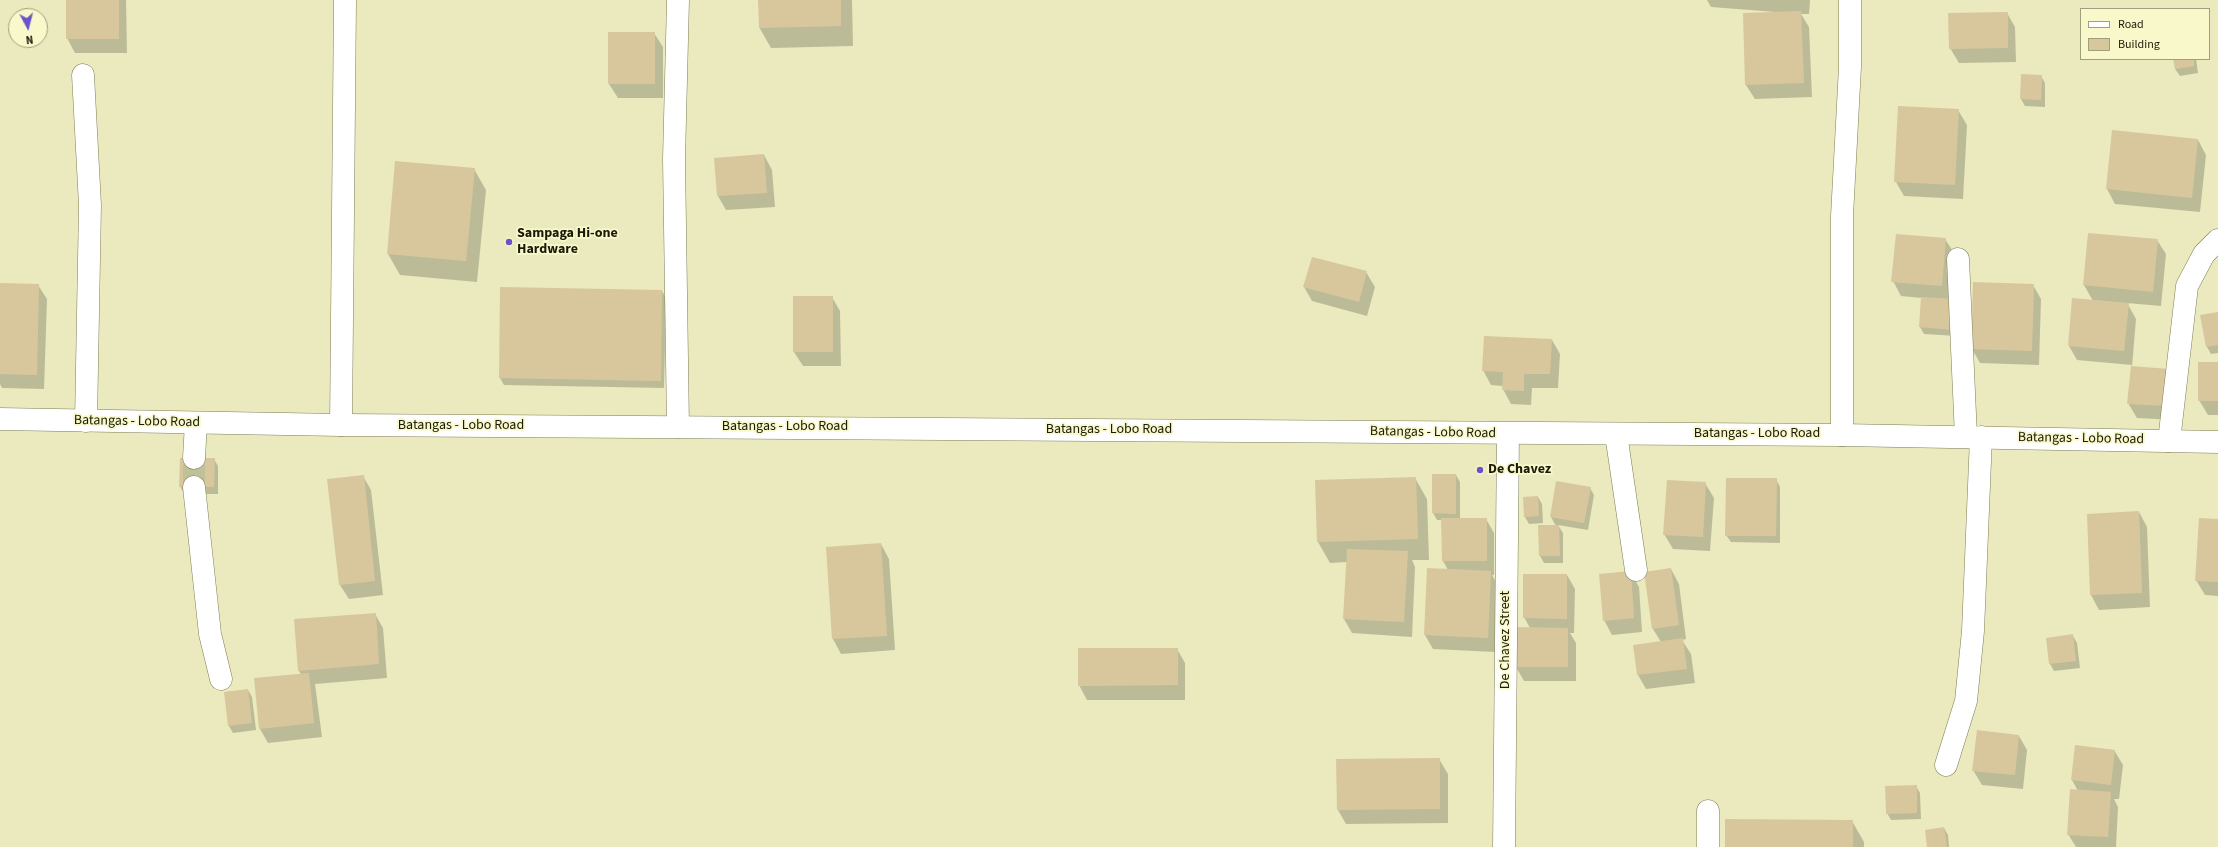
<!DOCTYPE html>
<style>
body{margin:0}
#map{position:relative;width:2218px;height:847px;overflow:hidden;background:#eaeabe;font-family:"Source Sans 3",sans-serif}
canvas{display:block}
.legend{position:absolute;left:2080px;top:8px;width:130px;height:52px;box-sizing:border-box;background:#f8f8cb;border:1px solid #9f9f7d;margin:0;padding:5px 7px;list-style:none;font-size:12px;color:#1a1a09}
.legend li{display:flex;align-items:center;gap:8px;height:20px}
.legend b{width:20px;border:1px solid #9f9f7d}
.north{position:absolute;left:8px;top:8px;width:40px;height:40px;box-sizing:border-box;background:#f8f8cb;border:1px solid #9f9f7d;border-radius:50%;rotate:173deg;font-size:11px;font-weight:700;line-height:16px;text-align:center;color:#1a1a09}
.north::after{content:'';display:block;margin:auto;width:14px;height:18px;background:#6a52cb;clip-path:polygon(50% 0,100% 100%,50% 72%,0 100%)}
</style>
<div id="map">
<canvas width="2218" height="847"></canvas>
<ul class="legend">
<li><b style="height:5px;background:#fff"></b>Road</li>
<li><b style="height:11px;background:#d8c79d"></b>Building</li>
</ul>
<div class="north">N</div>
</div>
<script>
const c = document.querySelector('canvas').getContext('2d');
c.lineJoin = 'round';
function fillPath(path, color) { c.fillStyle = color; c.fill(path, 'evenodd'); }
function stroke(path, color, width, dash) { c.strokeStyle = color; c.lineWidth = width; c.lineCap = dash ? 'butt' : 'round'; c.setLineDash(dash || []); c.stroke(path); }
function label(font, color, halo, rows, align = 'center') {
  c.font = font + ' "Source Sans 3",sans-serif'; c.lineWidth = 3.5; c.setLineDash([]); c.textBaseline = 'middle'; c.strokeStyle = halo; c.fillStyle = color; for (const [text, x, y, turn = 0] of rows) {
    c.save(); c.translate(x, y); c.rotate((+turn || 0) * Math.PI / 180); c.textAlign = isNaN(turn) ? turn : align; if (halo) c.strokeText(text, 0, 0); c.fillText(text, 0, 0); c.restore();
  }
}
const shadow = new Path2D(`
 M67,0H126L127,53H75L67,38Z
 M759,0H852L853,46L771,48L759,27Z
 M1707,0H1810L1809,14H1801L1809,27L1812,97L1755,99L1746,85L1776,12L1711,7Z
 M2007,13L2015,27L2016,62L1959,63L1950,48Z
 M609,33H654L663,47V98H618L609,84Z
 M2174,59H2196L2198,73L2180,76L2175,69Z
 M2022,75L2041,76L2045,83V107L2025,106L2021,99Z
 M1958,110L1967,125L1963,199L1904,196L1896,182Z
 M2113,131L2198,140L2206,155L2200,212L2115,204L2107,189Z
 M764,155L772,170L775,207L726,210L718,196L715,159Z
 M474,169L486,190L477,282L400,275L388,254Z
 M1945,239L1954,253L1957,336L1924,334L1920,327L1922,298L1901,296L1893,281Z
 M2157,240L2166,254L2161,306L2127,303L2136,319L2132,367L2174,420L2137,418L2128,403L2132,365L2077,360L2069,346L2093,301L2084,285Z
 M1366,272L1375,287L1367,316L1312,301L1304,287Z
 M0,284L38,285L47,299L44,389L2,388L0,384Z
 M2033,285L2041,299L2039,365L1980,363L1972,349Z
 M662,291L666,298L664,388L504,385L500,378Z
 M794,297H832L840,311L841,366H803L794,352Z
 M2218,313V353L2211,354L2207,347Z
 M1552,340L1560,354L1558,388H1532L1531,405L1511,404L1503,389V386L1491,385L1483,370Z
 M2218,363V415H2208L2199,400Z
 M214,459L218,466V494H184L180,486Z
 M1456,475L1460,482V519H1486L1494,533V575H1492L1498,586L1495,652L1433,649L1425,635L1448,570L1443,561L1442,520H1437L1433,513Z
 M363,476L371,490L383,595L349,599L340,585Z
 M1415,478L1427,499L1429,560H1412L1415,567L1412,637L1352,633L1344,619L1347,562L1330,563L1318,542L1316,481Z
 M1776,479L1780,487V543L1731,542L1726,535Z
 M1705,483L1714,498L1710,551L1673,549L1664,534Z
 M1590,488L1594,495L1588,530L1558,525L1563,533V563H1544L1540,556L1556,526L1551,517Z
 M1538,497L1542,504L1543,523L1529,524L1525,517L1524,498Z
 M2139,512L2147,527L2150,607L2099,610L2091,595L2088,515Z
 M2218,520V596L2205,595L2196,580Z
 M881,544L889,559L895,650L841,654L833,639L827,548Z
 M1671,569L1679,584L1686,639L1682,640L1691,654L1695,683L1646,689L1638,675L1634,646L1661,642L1653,629Z
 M1630,572L1639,587L1642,632L1612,635L1604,620Z
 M1567,575L1575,589L1574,633H1570L1576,643V681H1524L1516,667L1530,628L1524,617Z
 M375,614L383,628L387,678L315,684L322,737L268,743L260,729L301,674L299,671Z
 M2073,636L2077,643L2080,668L2054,671L2050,664Z
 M1177,649L1185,663V700H1087L1079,685Z
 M248,690L252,697L256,730L233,733L229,726L225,692Z
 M2019,736L2027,750L2023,789L1982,785L1973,770Z
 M2076,746L2114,750L2123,765L2119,799H2114L2118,807L2116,847H2076L2068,834L2078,791L2072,780Z
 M1439,759L1448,774V823L1346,824L1338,810Z
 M1916,786L1920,793L1921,819L1891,820L1887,813Z
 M1852,821L1864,842V847H1726Z
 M1944,828L1948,835L1949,847H1928Z`);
const building = new Path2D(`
 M66,0H119V39H66Z
 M758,0H841V26L759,28Z
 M1801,11L1804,83L1745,85L1743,13Z
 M2008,12V48L1949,49L1948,13Z
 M608,32H655V84H608Z
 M2173,59H2194V66L2175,69Z
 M2021,74L2042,75L2041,100L2020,99Z
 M1898,106L1959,109L1955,185L1894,182Z
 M2112,130L2198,139L2192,198L2106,189Z
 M764,154L767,193L717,196L714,158Z
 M395,161L475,168L466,261L387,254Z
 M2088,233L2158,239L2153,292L2083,285Z
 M1896,234L1946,238L1942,286L1891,282Z
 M1312,257L1367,271L1359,302L1303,287Z
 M1973,282L2034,284L2032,351L1971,349Z
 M0,283L39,284L37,375L0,374Z
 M500,287L662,290L661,381L499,378Z
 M793,296H833V352H793Z
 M1921,297L1955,299L1953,330L1919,327Z
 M2072,298L2129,303L2124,351L2068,346Z
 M2218,312V345L2206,347L2200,315Z
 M1484,336L1552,339L1550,374H1524V391L1502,390L1503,372L1482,371Z
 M2198,362H2218V401H2198Z
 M2131,366L2169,369L2166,406L2127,404Z
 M180,458H215L214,487H179Z
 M1432,474H1456V514L1432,513Z
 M364,475L375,581L339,585L327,479Z
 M1416,477L1418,539L1317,542L1315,480Z
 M1726,478H1777L1776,536H1725Z
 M1667,480L1706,482L1703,537L1663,535Z
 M1556,481L1591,487L1584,523L1550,517Z
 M1538,496L1539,516L1524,517L1523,497Z
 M2139,511L2142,593L2090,595L2087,514Z
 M1441,518H1487V561H1442Z
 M2199,518L2218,519V582L2195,581Z
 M1538,525H1559L1560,556H1539Z
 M881,543L887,636L832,639L826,547Z
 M1347,549L1408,551L1404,622L1343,619Z
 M1427,568L1491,571L1488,638L1424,635Z
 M1671,568L1679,625L1652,629L1644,572Z
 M1631,571L1634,618L1603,621L1599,574Z
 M1523,574H1567V619L1523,618Z
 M376,613L379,664L298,671L294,619Z
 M1514,627L1568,628V667H1515Z
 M2073,634L2076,661L2049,664L2046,638Z
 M1683,638L1687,669L1637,675L1633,645Z
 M1078,648H1178V685L1078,686Z
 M309,673L314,723L259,729L254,678Z
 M248,689L252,723L228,726L224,692Z
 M1977,730L2019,735L2015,775L1972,771Z
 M2075,745L2115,750L2111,785L2071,780Z
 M1440,758V809L1337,810L1336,759Z
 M1917,785V813L1886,814L1885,786Z
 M2070,789L2111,792L2108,837L2067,835Z
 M1725,819L1853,820V847H1725Z
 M1944,827L1947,847H1927L1925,830Z`);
const minorTunnel = new Path2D(`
 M194,487V458`);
const minor = new Path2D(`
 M678,0L674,159L678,427
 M83,75L90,205L86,421
 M1958,259L1966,437
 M341,425L345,0
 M1616,434L1636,570
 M1842,435V216L1850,67V0
 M2169,441L2187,286L2204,254L2218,240
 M194,458L196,423
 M194,487L210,634L221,679
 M1946,765L1966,701L1973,631L1981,437
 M1504,847L1508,434
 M1708,847V811`);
const major = new Path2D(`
 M0,419L341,425L1842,435L2218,442`);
const markers = [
 [509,242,4,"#6a52cb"],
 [1480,470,4,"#6a52cb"]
];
const poiNames = [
 ["Sampaga Hi-one",517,234],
 ["Hardware",517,250],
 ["De Chavez",1488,470]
];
const streetNames = [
 ["Batangas - Lobo Road",137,422,1],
 ["Batangas - Lobo Road",461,426],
 ["Batangas - Lobo Road",785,427],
 ["Batangas - Lobo Road",1109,430],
 ["Batangas - Lobo Road",1433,433,1],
 ["Batangas - Lobo Road",1757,434],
 ["Batangas - Lobo Road",2081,439,1],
 ["De Chavez Street",1506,640,-90]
];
fillPath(shadow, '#0003');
fillPath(building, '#d8c79d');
stroke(minorTunnel, '#c0c09a', 22, [22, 11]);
stroke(minor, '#7e7e55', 23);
stroke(major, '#7e7e55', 23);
stroke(minor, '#fff', 22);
stroke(major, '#fff', 22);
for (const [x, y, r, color] of markers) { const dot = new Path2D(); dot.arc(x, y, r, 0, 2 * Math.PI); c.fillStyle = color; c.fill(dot); stroke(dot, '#f8f8cb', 1.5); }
label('bold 14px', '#1a1a09', '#f8f8cb', poiNames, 'left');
label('14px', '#1a1a09', '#f8f8cb', streetNames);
</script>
